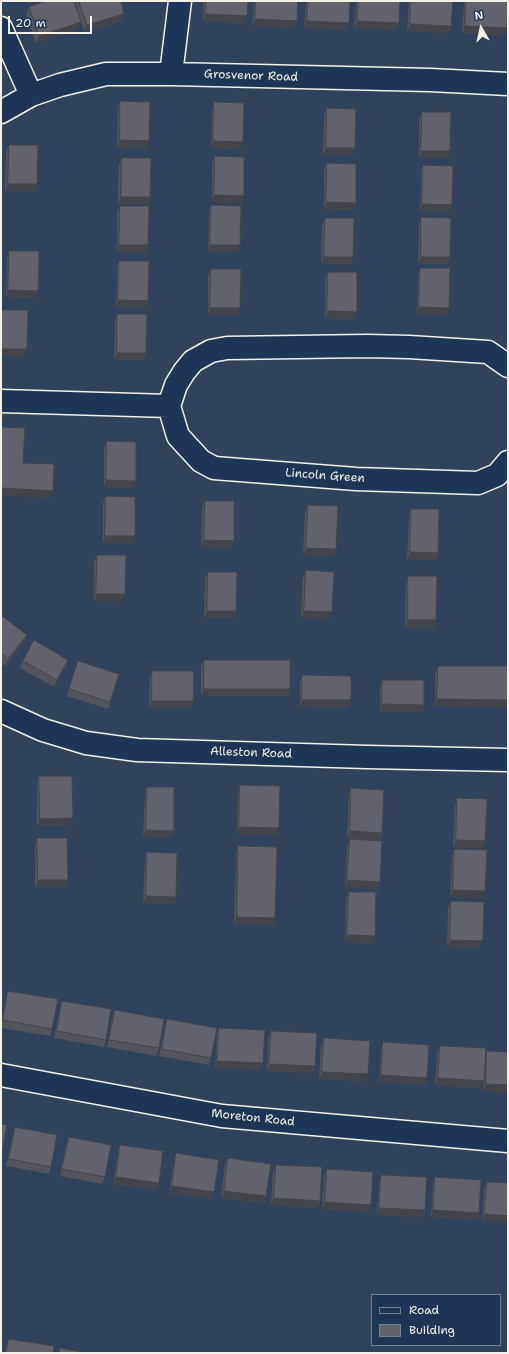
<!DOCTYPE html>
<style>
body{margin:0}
#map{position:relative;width:509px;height:1354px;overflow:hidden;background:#31425d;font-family:"Shantell Sans",sans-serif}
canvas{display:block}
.frame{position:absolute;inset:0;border:2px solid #f4f1e8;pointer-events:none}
.legend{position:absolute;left:371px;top:1294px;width:130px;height:52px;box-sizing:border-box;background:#1d3557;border:1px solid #738091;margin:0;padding:5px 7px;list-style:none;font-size:12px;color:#f4f1e8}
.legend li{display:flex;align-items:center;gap:8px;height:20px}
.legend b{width:20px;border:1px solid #738091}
.north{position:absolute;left:461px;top:8px;width:40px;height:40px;-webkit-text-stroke:3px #1d3557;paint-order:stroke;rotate:351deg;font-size:11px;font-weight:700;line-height:16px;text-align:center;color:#f4f1e8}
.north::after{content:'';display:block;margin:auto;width:14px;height:18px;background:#f4f1e8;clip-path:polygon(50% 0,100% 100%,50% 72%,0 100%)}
.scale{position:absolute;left:8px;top:16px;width:84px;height:18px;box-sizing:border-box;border:2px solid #f4f1e8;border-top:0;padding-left:5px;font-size:12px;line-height:14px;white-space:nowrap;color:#f4f1e8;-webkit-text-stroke:3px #1d3557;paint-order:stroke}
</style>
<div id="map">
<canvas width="509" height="1354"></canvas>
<div class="frame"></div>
<ul class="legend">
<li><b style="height:5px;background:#1d3557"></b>Road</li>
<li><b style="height:11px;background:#61626b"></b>Building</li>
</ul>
<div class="north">N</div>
<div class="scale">20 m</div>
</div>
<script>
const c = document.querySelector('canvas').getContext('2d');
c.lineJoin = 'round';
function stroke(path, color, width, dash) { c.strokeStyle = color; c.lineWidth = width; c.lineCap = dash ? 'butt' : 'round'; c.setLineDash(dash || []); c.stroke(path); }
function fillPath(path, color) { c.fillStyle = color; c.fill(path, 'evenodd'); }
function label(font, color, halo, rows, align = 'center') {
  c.font = font + ' "Shantell Sans",sans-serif'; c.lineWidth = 3.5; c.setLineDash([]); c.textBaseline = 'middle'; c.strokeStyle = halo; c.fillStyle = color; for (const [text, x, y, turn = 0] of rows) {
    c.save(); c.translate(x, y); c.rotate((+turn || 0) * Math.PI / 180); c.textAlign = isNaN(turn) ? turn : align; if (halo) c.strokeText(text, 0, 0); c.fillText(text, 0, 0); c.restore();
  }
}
const street = new Path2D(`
 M1,28L31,95
 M171,74L180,1
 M1,112L31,95L60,85L106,74H171L430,80L508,84
 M508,366L488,352L409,347L367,346L227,348L211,351L193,361L184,372L176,385L169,406L178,436L201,461L214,468L356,479L478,483L497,475L508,462
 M1,401L169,406
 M1,711L43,730L86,743L137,750L367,757L508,760
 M1,1075L222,1116L508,1141`);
const wall = new Path2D(`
 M75,1H121L124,14L122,21L84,32Z
 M203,1H248L247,16L244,23L203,21Z
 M254,1H298L294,28L252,26Z
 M306,1H350L349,23L346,30L304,28Z
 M356,1H400L396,30L354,28Z
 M409,1H453L449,33L407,31Z
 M465,1H508L507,28L504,35L462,33L464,4Z
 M29,7L78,29L36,43L26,14Z
 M120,101L149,141L146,148L117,147L118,108Z
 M214,102L240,149L211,148L212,109Z
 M327,108L353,155H323L324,115Z
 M422,112L450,151L448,158H419V119Z
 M9,145L37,184L35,191H5L6,152Z
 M215,156L244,196L241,203L212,202V163Z
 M122,158L150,197L148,204H118L119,165Z
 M327,163L356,203L353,210L324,209V170Z
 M423,165L449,212L420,211L421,172Z
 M211,205L240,245L237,252H208L209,212Z
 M120,206L148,245L146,253L117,252V213Z
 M421,217L448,264H418L419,224Z
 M325,218L353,257L351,264H321L322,225Z
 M9,251L35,298L6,297L7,258Z
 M119,261L148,301L145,308L116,307L117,268Z
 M420,268L449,308L446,315L417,314L418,275Z
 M211,269L240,308L237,315H208V276Z
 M328,272L357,312L354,319L325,318V279Z
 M117,314L144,360H114L115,321Z
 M107,441L133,488L104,487V448Z
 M106,496L132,543H103V503Z
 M205,501L231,548L201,547L202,508Z
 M308,505L336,549L334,556L303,555L305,512Z
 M411,509L438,553L435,560H407L409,516Z
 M97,555L123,601H94V562Z
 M306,570L329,619L301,618L303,577Z
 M208,572L236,611L234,618H204L205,579Z
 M408,576L436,620L434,628L405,627L406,583Z
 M508,607V635H507Z
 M1,615L24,642L6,666L1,662Z
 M68,660L66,667L54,687L20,668L23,661Z
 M204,660L290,689L288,696H201V667Z
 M78,661L110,702L108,709L67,696Z
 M438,666H508V707L435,706V673Z
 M152,671L191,708H149L150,678Z
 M302,675L351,700L348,708L300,707V682Z
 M382,680L422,712H380V687Z
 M39,776L70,825L37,826V783Z
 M240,785L276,835L237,834L238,792Z
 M147,787L174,831L171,838L143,837L145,794Z
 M351,788L382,833L380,840L347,838L349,795Z
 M457,798L485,841L483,848L453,847L455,806Z
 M37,838L65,887H35V845Z
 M350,839L380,882L377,889L345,887L347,846Z
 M238,846L275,918L273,925L234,924L236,853Z
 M454,849L482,898L450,897L452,856Z
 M147,852L173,904L143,903L145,859Z
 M349,892L372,943L345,942L346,899Z
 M451,901L480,948L447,947L448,908Z
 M8,991L52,1029L50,1036L1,1028L6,998Z
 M62,1001L106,1040L104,1047L54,1038L60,1008Z
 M115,1010L159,1048L156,1056L107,1047L112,1017Z
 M167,1019L211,1058L209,1065L159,1056L165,1026Z
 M219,1028L263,1063L260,1070L215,1068L217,1035Z
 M271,1031L315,1066L313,1073L267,1071L268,1038Z
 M324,1038L368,1074L365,1081L319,1079L321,1046Z
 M383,1042L427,1078L425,1085L379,1082L381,1049Z
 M440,1046L485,1058L487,1051L508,1052L483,1091L484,1081L481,1088L435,1085L437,1053Z
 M15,1127L51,1167L49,1174L6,1166L13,1134Z
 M69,1137L105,1177L102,1184L60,1176L66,1144Z
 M120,1145L159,1183L156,1190L113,1184L118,1152Z
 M176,1153L214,1192L212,1199L169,1193L174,1161Z
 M228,1158L266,1196L264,1203L221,1198L225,1165Z
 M276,1165L317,1208L271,1205L273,1172Z
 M327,1169L371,1205L369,1212L322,1209L324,1176Z
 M381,1175L425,1210L422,1217L377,1215L379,1182Z
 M435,1177L479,1213L477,1220L431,1217L433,1184Z
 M487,1182L508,1183L482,1221L484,1189Z
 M9,1339L53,1353H5L6,1346Z`);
const shadedWall = new Path2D(`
 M124,14L122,21L84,32L87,25Z
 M205,14L247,16L244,23L203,21Z
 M255,19L297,21L294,28L252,26Z
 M307,21L349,23L346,30L304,28Z
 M357,21L399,23L396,30L354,28Z
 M81,22L78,29L36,43L39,36Z
 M410,24L451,26L449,33L407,31Z
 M465,26L507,28L504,35L462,33Z
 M120,140L149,141L146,148L117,147Z
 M213,141L243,142L240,149L211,148Z
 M326,148H355L353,155H323Z
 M421,151H450L448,158H419Z
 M8,184H37L35,191H5Z
 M214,195L244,196L241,203L212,202Z
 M121,197H150L148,204H118Z
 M326,202L356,203L353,210L324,209Z
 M422,204L452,205L449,212L420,211Z
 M119,245H148L146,253L117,252Z
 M210,245H240L237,252H208Z
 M324,257H353L351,264H321Z
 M421,257H450L448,264H418Z
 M8,290L38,291L35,298L6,297Z
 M118,300L148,301L145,308L116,307Z
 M419,307L449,308L446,315L417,314Z
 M210,308H240L237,315H208Z
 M327,311L357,312L354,319L325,318Z
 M1,349H27L24,356H1Z
 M117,353H146L144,360H114Z
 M106,480L136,481L133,488L104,487Z
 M1,488L53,491L50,498L1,495Z
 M105,536H135L132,543H103Z
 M204,540L234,541L231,548L201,547Z
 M306,548L336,549L334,556L303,555Z
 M410,552L438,553L435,560H407Z
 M96,594H125L123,601H94Z
 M207,611H236L234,618H204Z
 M304,611L332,612L329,619L301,618Z
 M408,620H436L434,628L405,627Z
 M27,635L24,642L6,666L8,659Z
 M68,660L66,667L54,687L57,680Z
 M204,689H290L288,696H201Z
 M437,699L508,700V707L435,706Z
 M302,700H351L348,708L300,707Z
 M152,701H193L191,708H149Z
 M382,704L424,705L422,712H380Z
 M73,818L70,825L37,826L40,819Z
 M239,827L279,828L276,835L237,834Z
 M146,830L174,831L171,838L143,837Z
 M350,831L382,833L380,840L347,838Z
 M456,840L485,841L483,848L453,847Z
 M38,880H68L65,887H35Z
 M347,880L380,882L377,889L345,887Z
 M453,890L485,891L482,898L450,897Z
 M146,896L176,897L173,904L143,903Z
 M237,917L275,918L273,925L234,924Z
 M347,935L375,936L372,943L345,942Z
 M450,940L483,941L480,948L447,947Z
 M217,1061L263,1063L260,1070L215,1068Z
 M269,1064L315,1066L313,1073L267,1071Z
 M322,1072L368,1074L365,1081L319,1079Z
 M381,1075L427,1078L425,1085L379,1082Z
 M438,1078L484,1081L481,1088L435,1085Z
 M486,1084L508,1085V1093L483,1091Z
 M116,1177L159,1183L156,1190L113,1184Z
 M172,1186L214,1192L212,1199L169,1193Z
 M224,1191L266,1196L264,1203L221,1198Z
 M274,1198L320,1201L317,1208L271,1205Z
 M325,1202L371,1205L369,1212L322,1209Z
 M379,1208L425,1210L422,1217L377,1215Z
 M433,1210L479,1213L477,1220L431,1217Z
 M484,1214L508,1216V1223L482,1221Z`);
const building = new Path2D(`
 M46,1H74L81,22L39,36L29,7Z
 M79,1H121L124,14L87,25Z
 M206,1H248L247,16L205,14Z
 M256,1H298L297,21L255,19Z
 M308,1H350L349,23L307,21Z
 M358,1H400L399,23L357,21Z
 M411,1H453L451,26L410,24Z
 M466,1H508L507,28L465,26Z
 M120,101L150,102L149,141L120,140Z
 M214,102L244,103L243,142L213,141Z
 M327,108L356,109L355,148H326Z
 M422,112H451L450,151H421Z
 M9,145H38L37,184H8Z
 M215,156L244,157V196L214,195Z
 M122,158H151L150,197H121Z
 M327,163L356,164V203L326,202Z
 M423,165L453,166L452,205L422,204Z
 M211,205L241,206L240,245H210Z
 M120,206H149L148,245H119Z
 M421,217L451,218L450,257H421Z
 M325,218H354L353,257H324Z
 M9,251H39L38,291L8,290Z
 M119,261H149L148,301L118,300Z
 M420,268H450L449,308L419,307Z
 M211,269H241L240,308H210Z
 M328,272H357V312L327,311Z
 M1,310H28L27,349H1Z
 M117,314H147L146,353H117Z
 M1,427L25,428L23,463L54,464L53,491L1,488Z
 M107,441L136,442V481L106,480Z
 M106,496L135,497V536H105Z
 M205,501H234V541L204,540Z
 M308,505L338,506L336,549L306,548Z
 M411,509H439L438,553L410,552Z
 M97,555H126L125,594H96Z
 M306,570L334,572L332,612L304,611Z
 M208,572H237L236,611H207Z
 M408,576H437L436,620H408Z
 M1,615L27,635L8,659L1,653Z
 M34,640L68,660L57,680L23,661Z
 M204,660H290V689H204Z
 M78,661L119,674L110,702L69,689Z
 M438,666H508V700L437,699Z
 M152,671H194L193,701H152Z
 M302,675L351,676V700H302Z
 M382,680H424V705L382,704Z
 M39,776H72L73,818L40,819Z
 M240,785L280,786L279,828L239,827Z
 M147,787H174V831L146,830Z
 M351,788L384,790L382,833L350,831Z
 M457,798L487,799L485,841L456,840Z
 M37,838H67L68,880H38Z
 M350,839L382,841L380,882L347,880Z
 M238,846L277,847L275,918L237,917Z
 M454,849L487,850L485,891L453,890Z
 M147,852L177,853L176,897L146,896Z
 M349,892H376L375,936L347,935Z
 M451,901L484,902L483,941L450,940Z
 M8,991L58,999L52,1029L3,1020Z
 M62,1001L111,1009L106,1040L57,1031Z
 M115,1010L164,1019L159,1048L109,1040Z
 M167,1019L217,1028L211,1058L162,1049Z
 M219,1028L265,1030L263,1063L217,1061Z
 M271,1031L317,1033L315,1066L269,1064Z
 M324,1038L370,1041L368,1074L322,1072Z
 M383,1042L429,1045L427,1078L381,1075Z
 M440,1046L486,1048L484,1081L438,1078Z
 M487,1051L508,1052V1085L486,1084Z
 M1,1124L7,1125L1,1157Z
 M15,1127L57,1135L51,1167L9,1159Z
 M69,1137L111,1145L105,1177L62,1169Z
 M120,1145L163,1151L159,1183L116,1177Z
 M176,1153L219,1160L214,1192L172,1186Z
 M228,1158L271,1164L266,1196L224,1191Z
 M276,1165L322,1167L320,1201L274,1198Z
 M327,1169L373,1172L371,1205L325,1202Z
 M381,1175L427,1177L425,1210L379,1208Z
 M435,1177L481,1180L479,1213L433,1210Z
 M487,1182L508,1183V1216L484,1214Z
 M9,1339L54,1346L53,1353H6Z
 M60,1348L87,1353H59Z`);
const streetNames = [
 ["Grosvenor Road",251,76,2],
 ["Lincoln Green",325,476,4],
 ["Alleston Road",251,753,2],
 ["Moreton Road",253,1118,6]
];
stroke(street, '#f4f1e8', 25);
stroke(street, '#1d3557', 22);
fillPath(wall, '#53545c');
fillPath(shadedWall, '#44454b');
fillPath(building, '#61626b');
stroke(building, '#44454b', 1);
label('12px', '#f4f1e8', '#1d3557', streetNames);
</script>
